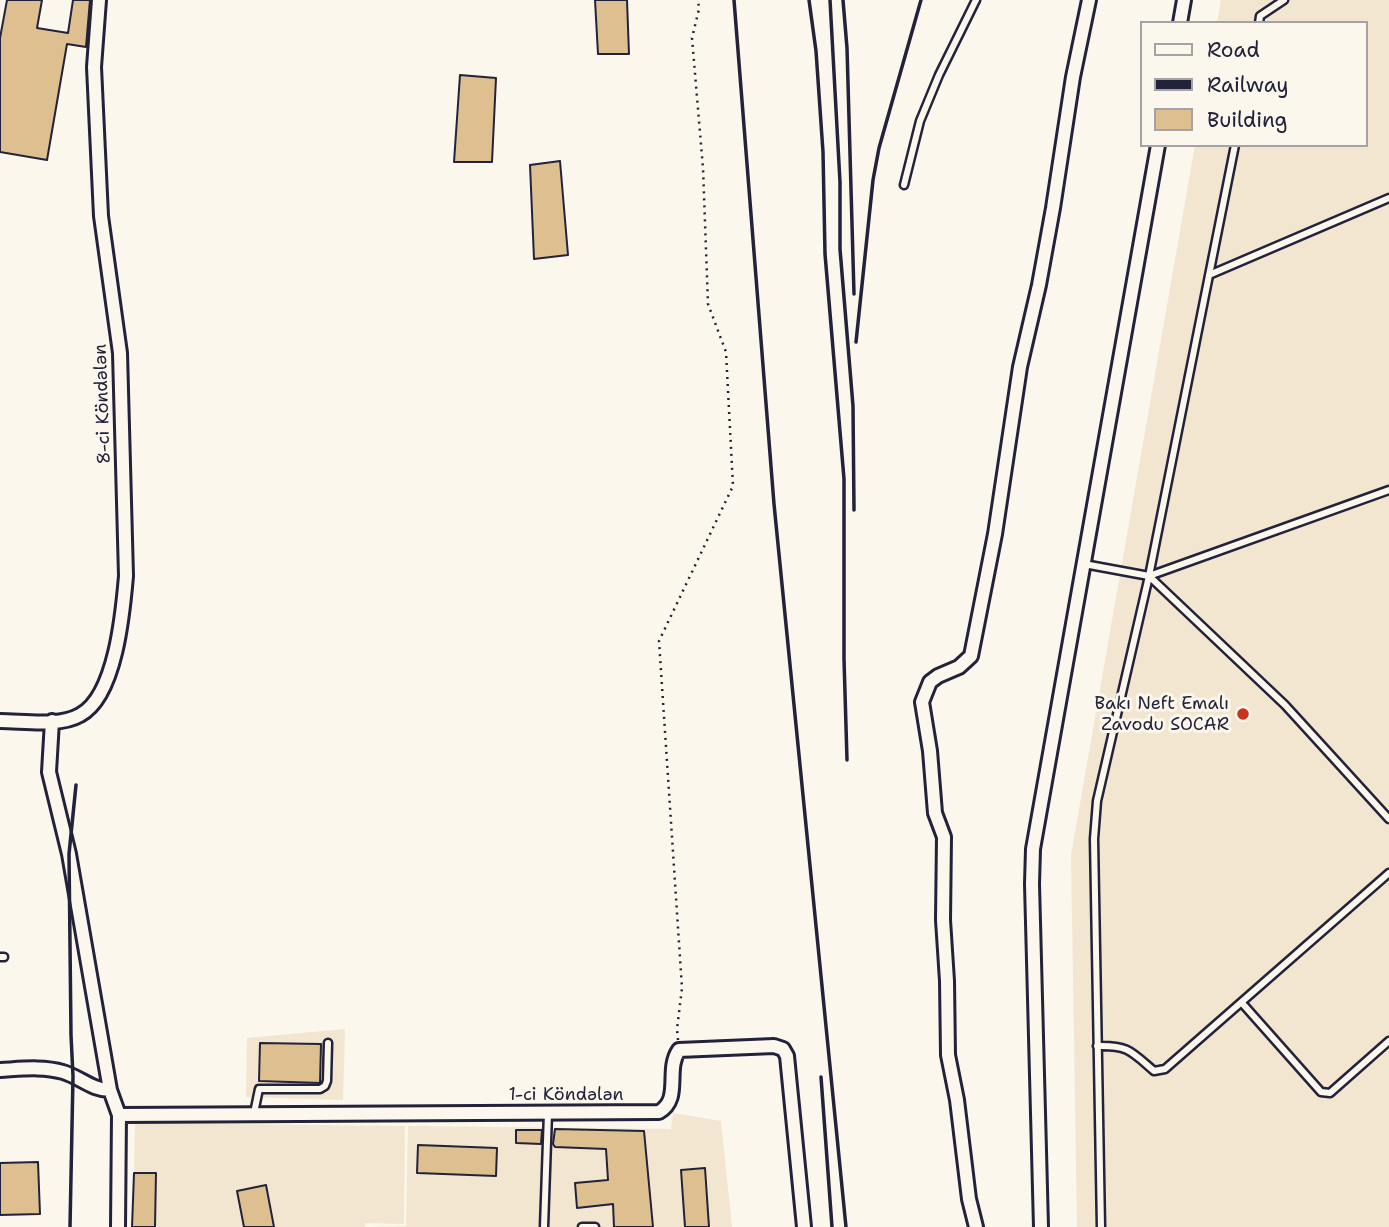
<!DOCTYPE html>
<meta charset="utf-8">
<style>
body{margin:0}
#map{position:relative;width:1389px;height:1227px;overflow:hidden;background:#fbf7ec;font-family:"Shantell Sans",sans-serif}
canvas{display:block}
.legend{position:absolute;left:1140px;top:21px;width:228px;height:126px;box-sizing:border-box;background:#fbf7ec;border:2px solid #a4a2a5;margin:0;padding:9px 12px;list-style:none;font-size:21px;color:#22223b}
.legend li{display:flex;align-items:center;gap:14px;height:35px}
.legend b{width:35px;border:2px solid #a4a2a5}
</style>
<div id="map">
<canvas width="1389" height="1227"></canvas>
<ul class="legend">
<li><b style="height:9px;background:#fbf7ec"></b>Road</li>
<li><b style="height:9px;background:#22223b"></b>Railway</li>
<li><b style="height:19px;background:#ddbf90"></b>Building</li>
</ul>
</div>
<script>
const c = document.querySelector('canvas').getContext('2d');
c.lineJoin = 'round';
function fillPath(path, color) { c.fillStyle = color; c.fill(path, 'evenodd'); }
function stroke(path, color, width, dash) { c.strokeStyle = color; c.lineWidth = width; c.lineCap = dash ? 'butt' : 'round'; c.setLineDash(dash || []); c.stroke(path); }
function label(font, color, halo, rows, align = 'center') {
  c.font = font + ' "Shantell Sans",sans-serif'; c.lineWidth = 6; c.setLineDash([]); c.textBaseline = 'middle'; c.strokeStyle = halo; c.fillStyle = color; for (const [text, x, y, turn = 0] of rows) {
    c.save(); c.translate(x, y); c.rotate((+turn || 0) * Math.PI / 180); c.textAlign = isNaN(turn) ? turn : align; if (halo) c.strokeText(text, 0, 0); c.fillText(text, 0, 0); c.restore();
  }
}
const built = new Path2D(`
 M1221,0H1389V1227H1077L1071,855L1195,145H1366V23H1217Z
 M345,1029L343,1100L246,1097L247,1038Z
 M673,1113L721,1121L732,1227H367L406,1226L408,1126L671,1129Z
 M135,1123L405,1126L404,1224L365,1223V1227H133Z`);
const building = new Path2D(`
 M7,0H42L37,28L68,33L73,0H90L86,47L67,44L47,160L0,152V38Z
 M595,0H627L629,54H598Z
 M460,75L496,78L492,162H454Z
 M560,161L568,255L534,259L530,165Z
 M260,1043L321,1044L320,1083L259,1081Z
 M555,1129L644,1131L653,1227H614L613,1204L577,1208L575,1183L608,1180L606,1149L555,1147L553,1144Z
 M516,1130H542L541,1144L516,1143Z
 M418,1145L497,1148L496,1176L417,1173Z
 M38,1162L40,1214L0,1215V1163Z
 M705,1168L709,1227H685L681,1170Z
 M134,1173H156L155,1227H132Z
 M266,1185L274,1227H244L237,1191Z`);
const path = new Path2D(`
 M678,1040L677,1029L682,988L659,641L733,486L726,352L708,304L703,168L692,38L699,9L698,0`);
const lane = new Path2D(`
 M1259,23L1260,16L1284,0
 M904,185L920,121L939,75L976,0
 M1209,275L1389,198
 M1084,564L1149,576L1389,490
 M1149,576L1285,705L1389,819
 M0,957H4
 M1242,1003L1321,1092L1330,1093L1389,1041
 M1097,1046C1128,1045 1131,1051 1154,1071L1165,1069L1389,873
 M254,1113L259,1089H320L325,1086L327,1081L328,1043
 M544,1227L548,1113
 M582,1227H595
 M1101,1227L1094,839L1097,801L1149,576L1235,145`);
const street = new Path2D(`
 M1180,23L1184,0
 M0,721C24,721 59,727 80,715C116,696 123,611 126,576L120,353L101,216L94,67L99,0
 M52,721L49,772L69,854L110,1090
 M0,1070C20,1069 43,1066 63,1072C80,1077 92,1090 110,1090L119,1115L118,1227
 M119,1115L659,1112C682,1099 665,1070 679,1050L774,1046L783,1049L787,1056L804,1227
 M976,1227L969,1199L957,1100L948,1055L947,981L943,920L944,837L935,813L930,751L922,702L930,682L938,676L959,667L971,656L995,534L1020,367L1039,285L1053,208L1073,77L1089,0
 M1041,1227L1032,884L1033,849L1158,145`);
const rail = new Path2D(`
 M734,0L774,504L846,1227
 M809,0L816,51L823,152L825,254L844,479V659L847,760
 M830,0L840,182V249L853,406L854,510
 M843,0L847,48L854,294
 M856,342L873,180L879,148L921,0
 M821,1077L832,1227
 M70,1227L73,1076L71,1035L69,854L76,785`);
const markers = [
 [1243,714,7,"#c8321e"]
];
const streetNames = [
 ["8-ci Köndələn",103,404,-92],
 ["1-ci Köndələn",566,1095]
];
const poiNames = [
 ["Bakı Neft Emalı",1229,704],
 ["Zavodu SOCAR",1229,725]
];
fillPath(built, '#f2e6d0');
fillPath(building, '#ddbf90');
stroke(building, '#22223b', 2);
stroke(lane, '#22223b', 11);
stroke(street, '#22223b', 18);
stroke(path, '#22223b', 2.5, [2, 5]);
stroke(lane, '#fbf7ec', 6);
stroke(street, '#fbf7ec', 12);
stroke(rail, '#22223b', 3.5);
for (const [x, y, r, color] of markers) { const dot = new Path2D(); dot.arc(x, y, r, 0, 2 * Math.PI); c.fillStyle = color; c.fill(dot); stroke(dot, '#fbf7ec', 2.5); }
label('18px', '#22223b', '#fbf7ec', streetNames);
label('18px', '#22223b', '#fbf7ec', poiNames, 'right');
</script>
